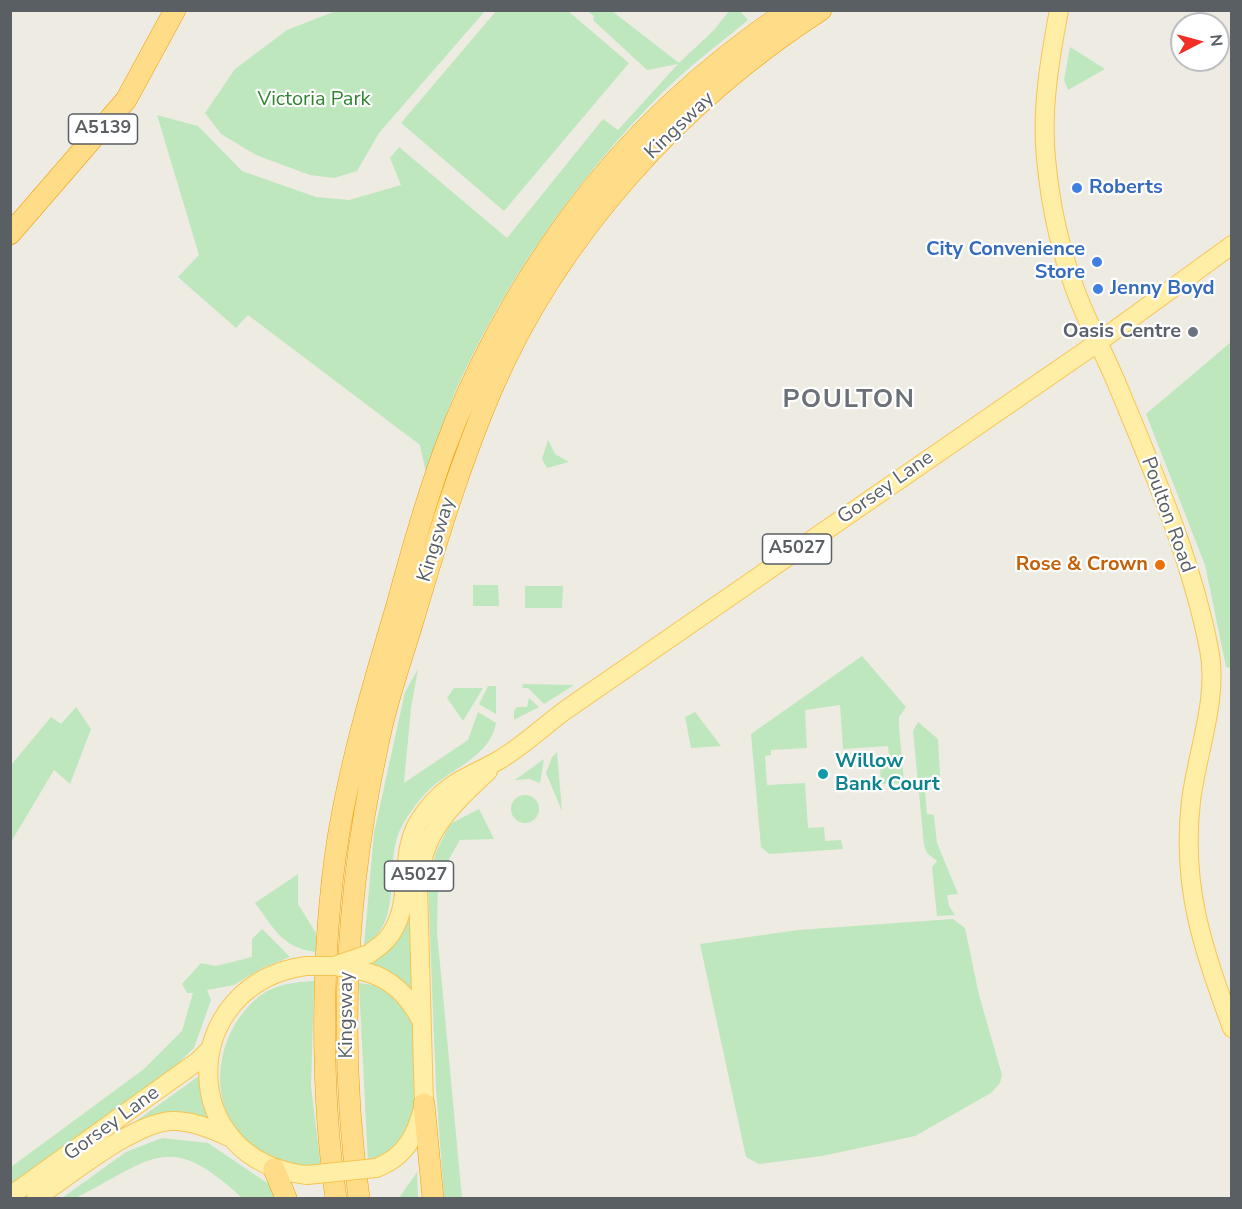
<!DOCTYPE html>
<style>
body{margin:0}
#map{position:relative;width:1242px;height:1209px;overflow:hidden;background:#eeebe2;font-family:"Nunito Sans",sans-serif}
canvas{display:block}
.frame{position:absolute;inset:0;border:12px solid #5a5f64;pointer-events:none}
.north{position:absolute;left:1170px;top:12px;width:60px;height:60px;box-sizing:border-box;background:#fff;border:2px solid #bdbfc1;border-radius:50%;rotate:84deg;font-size:16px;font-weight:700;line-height:24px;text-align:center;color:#5a5f64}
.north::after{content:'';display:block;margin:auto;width:21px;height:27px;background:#f22e25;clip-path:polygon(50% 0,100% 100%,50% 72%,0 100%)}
</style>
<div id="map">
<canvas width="1242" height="1209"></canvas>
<div class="frame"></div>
<div class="north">N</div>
</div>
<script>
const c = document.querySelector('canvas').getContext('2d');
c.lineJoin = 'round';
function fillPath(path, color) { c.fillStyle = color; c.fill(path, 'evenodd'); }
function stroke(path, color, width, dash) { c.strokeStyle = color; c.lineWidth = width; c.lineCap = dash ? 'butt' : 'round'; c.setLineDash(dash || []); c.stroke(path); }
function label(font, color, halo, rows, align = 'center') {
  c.font = font + ' "Nunito Sans",sans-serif'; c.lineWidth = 4.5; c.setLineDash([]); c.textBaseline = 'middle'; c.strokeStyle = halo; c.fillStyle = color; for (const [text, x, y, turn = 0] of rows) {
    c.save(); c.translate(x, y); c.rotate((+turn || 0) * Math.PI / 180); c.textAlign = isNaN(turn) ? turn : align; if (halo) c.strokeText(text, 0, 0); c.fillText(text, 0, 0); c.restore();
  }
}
const green = new Path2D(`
 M497,10L568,11L629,63L504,211L401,123Z
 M336,11H485L379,133L357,171L334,178L310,175L256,155L221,134L205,113L235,69L287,30Z
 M587,11H612L679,63L714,30L729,11H740L748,20C719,44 688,67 661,94C576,179 504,282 455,392C444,418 436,446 426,473L420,445L248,315L236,328L178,277L199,255L157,115L198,126L242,171L316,197L349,200L401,185L390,158L399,147L507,238L603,119L618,130L678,64L647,70L593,20L594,16Z
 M1070,47L1105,69L1068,90L1064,80Z
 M1231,342V668L1226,667L1205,565L1146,414Z
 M548,440L555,454L569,462L547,468L542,459Z
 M473,585H498L499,606H473Z
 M525,586H563L562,608H525Z
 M862,656L906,707L899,717V726L904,783L881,784L880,767L890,766L888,746L843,749L840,705L805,710L807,748L771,750V755L765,756L767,785L805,783L808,828L824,827L825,841L841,840L843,849L769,854L761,847L751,734Z
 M418,669L411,708L404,783L468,740L478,712L496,723C491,754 456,767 433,786C421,797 410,811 402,826C382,861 406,923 364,945L374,833L405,692Z
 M523,684L574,685L544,704L528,688H522Z
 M488,686H496V714L479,704Z
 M454,688H483L463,721L447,698Z
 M529,698L539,707L514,720V711L517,707H527Z
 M76,707L91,729L70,784L54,770L11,842V765L51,717L61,724Z
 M695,712L721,746L691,748L685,717Z
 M918,722L938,739L940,776L924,778L927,814L934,815L937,843L958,894L947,895L949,906L955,915L937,916L932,867L937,861L927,853L924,845L913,731Z
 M557,752L562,811L546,773L552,757Z
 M544,759L540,783L529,779L515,780Z
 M511 809a14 14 0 1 1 28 0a14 14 0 1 1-28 0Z
 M479,809L494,839L460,840L438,878L437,932L462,1198H444L436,1088L428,884L436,852L450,824Z
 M298,874V904L316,933V952C282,948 274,928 255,903Z
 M410,891L415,996L373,969V963C400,941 403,924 410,891Z
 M953,919L965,928L979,995L1002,1075L1000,1083L991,1093L915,1136L822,1156L759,1164L746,1157L700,944L798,930Z
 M262,929L290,957L262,968L234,985L207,990L211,1000L194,1048L168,1073L11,1187V1167L144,1069L182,1031L193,993H187L182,984L201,963L216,966L252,957V939Z
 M314,981L311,1086L321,1169C300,1167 277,1166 259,1154C203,1115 211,1033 261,995C276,984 296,982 314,981Z
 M359,983L380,986L401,1002L414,1026L418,1110L400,1149L368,1163Z
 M199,1076H202L203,1096L213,1124L136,1121Z
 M162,1138L208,1143L273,1187L277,1198H242C169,1130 154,1158 76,1198H62L126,1152Z
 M417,1172L418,1198H399Z`);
const major = new Path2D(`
 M1059,10C1050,58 1041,110 1046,158C1050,203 1060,250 1076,292C1088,324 1104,353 1117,384C1153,471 1191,557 1209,649C1219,698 1197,752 1191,801C1181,887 1203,948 1232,1028
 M369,954C375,949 382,945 387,939C415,907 397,856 419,821C444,782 464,780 501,759C524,745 545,725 567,709L1097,343L1232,245
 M306,966C178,983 173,1161 307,1175
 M366,972C392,979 408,996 421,1020
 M376,1168C406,1157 417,1134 424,1104L418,887C422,831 450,807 488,771
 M10,1196L198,1061L211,1048
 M36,1198C68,1177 138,1118 176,1121C195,1122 212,1129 229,1137`);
const highway = new Path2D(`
 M10,234L126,100L175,10
 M424,1104L433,1198
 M274,1169L286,1198
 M336,1198C320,1089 321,947 338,838C351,759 374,682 397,605C411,553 426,501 444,451C474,369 519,287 571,216C630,136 706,66 789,10
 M359,1198C338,1046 345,894 378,744C386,702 401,661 413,621C436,543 459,466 491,391C557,237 680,101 821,10`);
const majorBridge = new Path2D(`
 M337,965L369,954
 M306,966H335L366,972
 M307,1175L376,1168`);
const markers = [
 [1077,188,6,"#3f7fe0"],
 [1097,262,6,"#3f7fe0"],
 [1098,289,6,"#3f7fe0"],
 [1193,332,6,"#6b7280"],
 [1160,565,6,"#e8710a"],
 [823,774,6,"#0f9aa8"]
];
const shields = [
 [103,129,69],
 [797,549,69],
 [419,876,69]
];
const shieldNames = [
 ["A5139",103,129],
 ["A5027",797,549],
 ["A5027",419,876]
];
const parkNames = [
 ["Victoria Park",314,100]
];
const streetNames = [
 ["Kingsway",680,126,-44],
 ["Gorsey Lane",886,488,-35],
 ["Poulton Road",1167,515,70],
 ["Kingsway",437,540,-73],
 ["Kingsway",347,1015,-90],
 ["Gorsey Lane",112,1124,-36]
];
const shopNames = [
 ["Roberts",1089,188],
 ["City Convenience",1085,250,"right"],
 ["Store",1085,273,"right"],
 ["Jenny Boyd",1110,289]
];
const worshipNames = [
 ["Oasis Centre",1181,332]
];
const foodNames = [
 ["Rose & Crown",1148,565]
];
const cultureNames = [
 ["Willow",835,762],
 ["Bank Court",835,785]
];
const districtNames = [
 ["POULTON",849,401]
];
fillPath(green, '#bee7bd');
stroke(major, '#f8c451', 20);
stroke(highway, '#f09e00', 22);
stroke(major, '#ffeea6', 18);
stroke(highway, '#fd8', 21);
stroke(majorBridge, '#f8c451', 20, []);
stroke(majorBridge, '#ffeea6', 18);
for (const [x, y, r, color] of markers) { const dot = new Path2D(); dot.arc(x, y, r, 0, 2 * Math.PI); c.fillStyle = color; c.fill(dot); stroke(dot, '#fff', 2); }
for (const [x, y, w] of shields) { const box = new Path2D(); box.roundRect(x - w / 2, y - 15, w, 30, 4.5); c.fillStyle = '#fff'; c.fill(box); stroke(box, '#5a5f64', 1.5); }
label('bold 18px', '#5a5f64', null, shieldNames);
label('20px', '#308531', '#fff', parkNames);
label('20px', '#5a5f64', '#fff', streetNames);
label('bold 20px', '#366cbe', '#fff', shopNames, 'left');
label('bold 20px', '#5b616d', '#fff', worshipNames, 'right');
label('bold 20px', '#c56008', '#fff', foodNames, 'right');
label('bold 20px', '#0d838f', '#fff', cultureNames, 'left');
c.letterSpacing = '1.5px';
label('bold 26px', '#6b7176', '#fff', districtNames);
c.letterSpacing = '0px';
</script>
